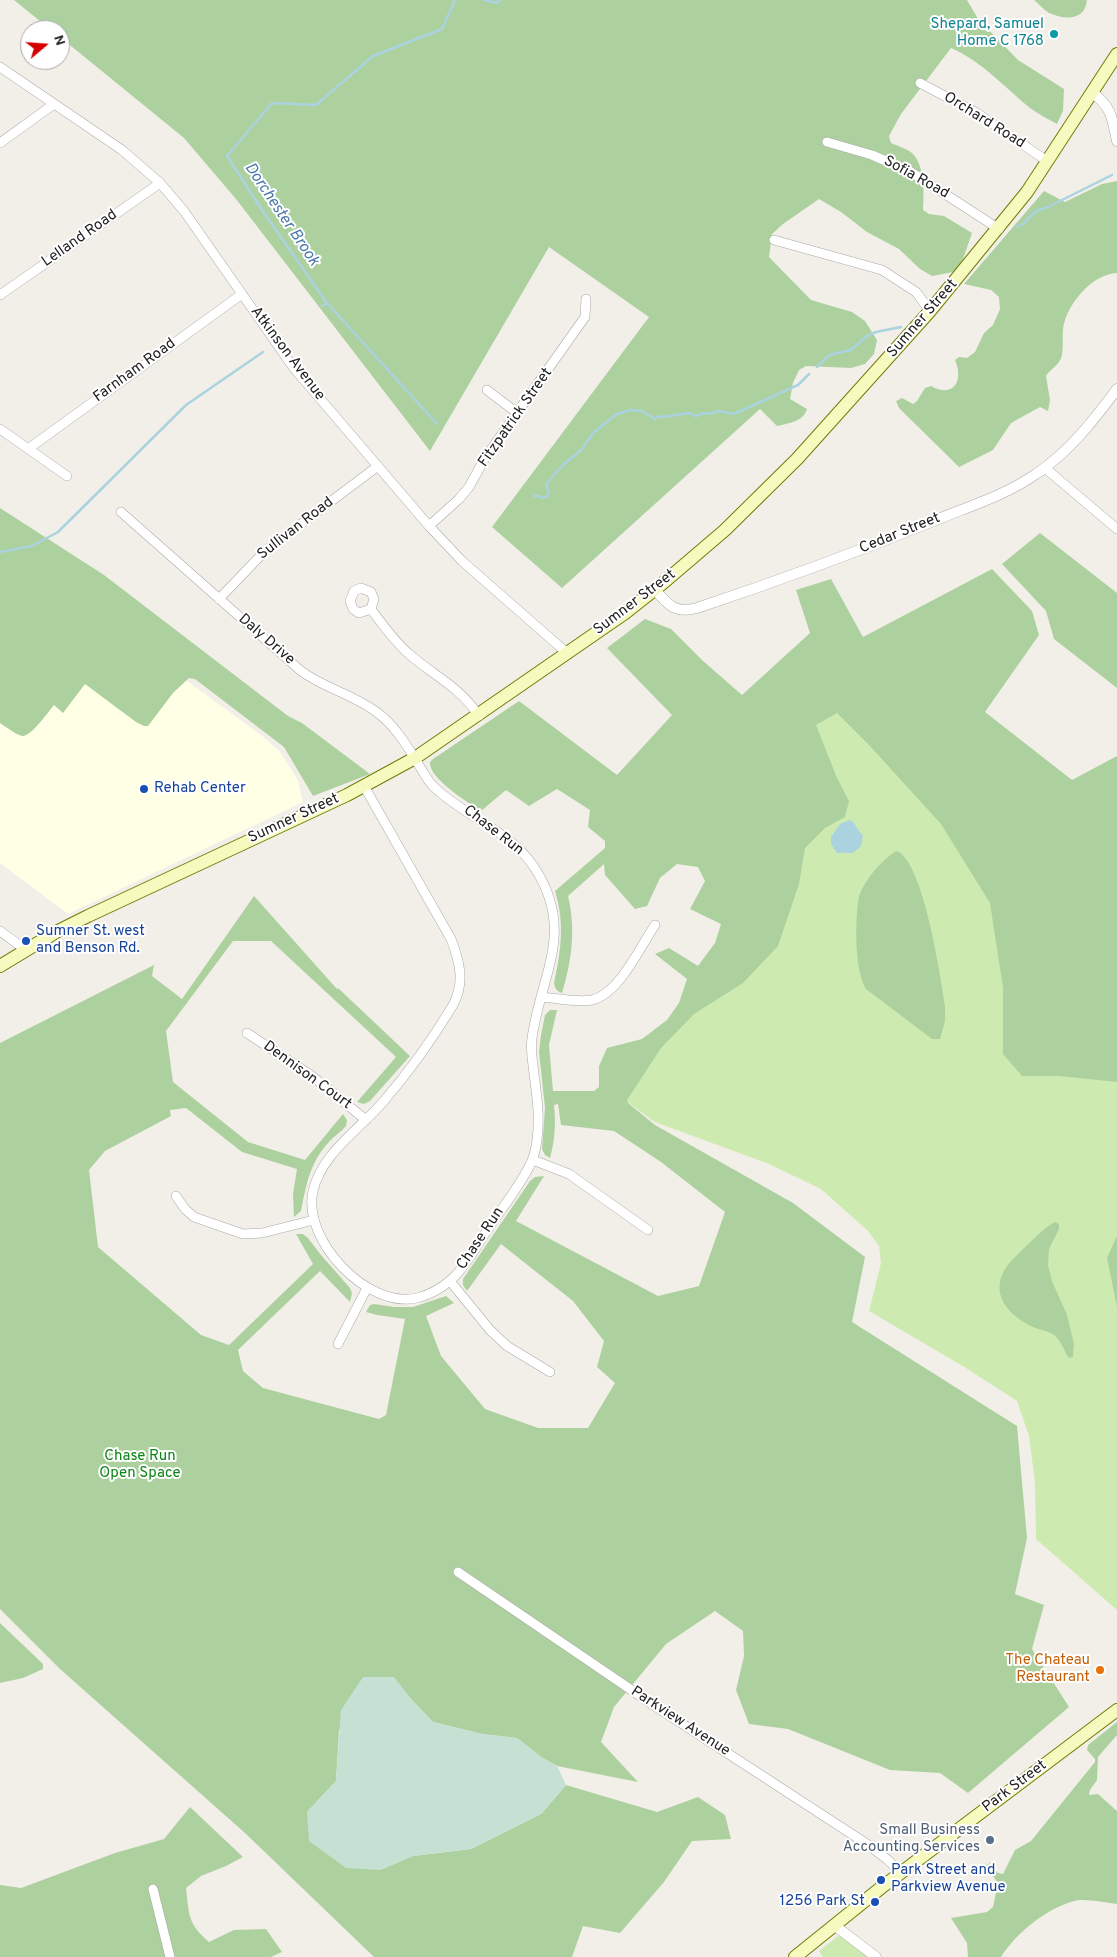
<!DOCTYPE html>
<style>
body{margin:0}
#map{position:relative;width:1117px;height:1957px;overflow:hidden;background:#f2efe9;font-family:Overpass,sans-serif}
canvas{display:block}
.north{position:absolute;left:20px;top:20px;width:50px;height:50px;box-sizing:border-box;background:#fff;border:1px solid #a7a7a7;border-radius:50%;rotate:72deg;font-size:14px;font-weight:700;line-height:20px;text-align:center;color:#222}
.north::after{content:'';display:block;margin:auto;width:18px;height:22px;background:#d40000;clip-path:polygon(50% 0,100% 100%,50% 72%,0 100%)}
</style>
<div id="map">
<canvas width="1117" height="1957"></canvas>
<div class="north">N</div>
</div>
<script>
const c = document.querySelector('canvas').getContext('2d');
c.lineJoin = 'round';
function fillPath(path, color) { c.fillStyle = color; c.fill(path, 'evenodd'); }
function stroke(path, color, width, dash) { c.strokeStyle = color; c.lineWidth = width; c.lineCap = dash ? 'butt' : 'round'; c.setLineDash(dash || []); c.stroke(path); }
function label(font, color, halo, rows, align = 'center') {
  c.font = font + ' Overpass,sans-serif'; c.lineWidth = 4; c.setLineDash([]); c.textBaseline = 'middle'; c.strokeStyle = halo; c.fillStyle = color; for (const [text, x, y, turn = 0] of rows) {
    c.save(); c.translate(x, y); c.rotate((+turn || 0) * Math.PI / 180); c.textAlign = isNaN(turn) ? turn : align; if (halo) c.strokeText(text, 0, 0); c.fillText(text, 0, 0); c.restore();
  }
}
const education = new Path2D(`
 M0,543L266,739L280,752L293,772L298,781L303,802L68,914L0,863Z`);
const grass = new Path2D(`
 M837,695L963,825L1117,1071V1610L1036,1539L1035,1483L1029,1436L1017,1401L966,1368L869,1311L881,1263L879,1246L868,1231L821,1189L769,1164L655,1122L615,1093L785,910L804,717Z
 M838,1936L842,1937L868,1957H823L819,1951Z`);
const forest = new Path2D(`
 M14,0H967L978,19L1018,60L1064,89L1063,111L1057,124C1048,119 1038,114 1030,108C1004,87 983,62 951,48L901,114L889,136L891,143C898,146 907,149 912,153C925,165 924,195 923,210L929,214L944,216L972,233L962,262L953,272L932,276L920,269L899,249L867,232L841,212L819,199L783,224L772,234L769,257L811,300L852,312L865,321L877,340L874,354L865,364L851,368L806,366L799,370L793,383L790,399L807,409C803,422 789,423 777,426L760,409L562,588L492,527L649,317L549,247L430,451L236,199L184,138L60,37V30H51Z
 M1034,0H1087C1085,21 1065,20 1049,13C1044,10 1039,4 1034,0Z
 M1117,181V273C1094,274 1072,299 1065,320C1061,331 1064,344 1062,355C1060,365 1051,368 1046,376L1050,400L1048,411L1040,407L1011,423L993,450L959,467L899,408L896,401L902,398L913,404L917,401L925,388L931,386C954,399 964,380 955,360L959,357L967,358L975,352L984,333L993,325L1000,309L999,297L991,290L964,284L1044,191L1065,202L1102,184Z
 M0,508L104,575L288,716L302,723L370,774L313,796L284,747L195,679L189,678L173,693L148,726H144L136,722L85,684L63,713L54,705C48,712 31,737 22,736C15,734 6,727 0,723Z
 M1040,533L1117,593V688L1054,639L1046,611L1002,564Z
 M992,569L1032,611L1039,635L985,712L1072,780L1117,756V1082L1059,1076H1022L1003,1054V988L990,903L941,824L869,745L837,713L816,725L837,778L849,801L845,817L825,828L805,848L799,884L778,946L743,983L694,1014L661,1048L627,1100L628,1103L655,1125L793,1203L865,1257L852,1322L1017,1426L1027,1538L1015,1594L1044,1605L1032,1649L1069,1707L968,1793L940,1773L890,1770L788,1729L749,1724L736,1690L744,1656L743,1631L715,1611L666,1644L614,1707L601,1742L638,1782L557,1766L541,1757L517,1738L482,1734L433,1722L411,1699L394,1678L339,1730L336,1781L307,1812L380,1870L413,1856L471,1849L541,1814L566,1785L657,1812L698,1797L725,1815L731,1839L692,1841L664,1882L620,1933L583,1926L572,1957H374L245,1833L60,1669L0,1609V1043L154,965L152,976L182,999L254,896L337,989L338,988L410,1056L370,1101L364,1104L357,1102L396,1057L271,941H233L166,1031L173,1082L248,1142L305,1160L343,1114L347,1120L346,1126C341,1132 334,1136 329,1142C310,1162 306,1185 301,1211L294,1217L293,1194L297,1169L242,1152L186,1108L170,1110L171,1116L105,1151L89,1170L98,1247L201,1335L229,1345L313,1264L296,1234H303L308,1238L321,1255L350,1288L352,1293L350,1302L320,1271L238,1350L243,1371L263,1388L379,1419L386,1415L405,1319L377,1315L366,1312L370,1305L374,1304L394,1307H413L446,1296L454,1303L426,1316L441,1356L485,1409L538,1428H588L615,1383L597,1367L604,1341L573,1301L501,1244L467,1291L463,1285V1279L530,1181L535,1177L544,1176L516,1221L658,1296L699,1286L725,1212L661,1162L614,1131L561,1125L558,1104L554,1105C556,1123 555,1140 550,1158L545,1155L542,1149L545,1108L539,1052L541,1035L545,1015L550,1010H557L549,1045L553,1091H594L599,1087V1066L607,1048L642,1039L667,1020L679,1003L687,979L655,954L669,948L698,966L715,943L721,924L690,909L705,881L698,867L677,864L660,878L647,906L635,909L605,875L604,864L568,896C576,929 572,960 562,993C556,991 555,988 554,983C561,951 565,923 555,891L605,848V841L588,827L590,810L557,789L529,806L506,790L481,811C469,803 428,778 430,762L433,759L519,701L617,775L672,715L607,648L645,619L671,629L702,660L742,695L810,633L796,590L831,579L863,637Z
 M896,851C923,858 941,979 945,1006V1021L940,1039H932L866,989C854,970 855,918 859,896C866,878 881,861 896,851Z
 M1055,1222L1059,1224V1229L1049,1249L1048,1265L1052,1281L1067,1315L1074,1344L1073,1357L1069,1358C1064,1351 1061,1340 1054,1335C1047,1330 1037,1330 1029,1325C997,1308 988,1281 1017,1255C1027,1246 1044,1227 1055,1222Z
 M1117,1236V1307L1107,1258Z
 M0,1623L43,1664V1669L23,1678L0,1683Z
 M1117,1722V1735L1098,1757L1097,1780L1090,1790L1089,1795L1098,1794L1117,1811V1904C1106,1903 1085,1898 1074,1901C1046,1909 1017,1932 1001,1957H968L967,1943L951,1918L987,1912L993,1907L998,1883L986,1867V1865L991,1863L998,1873L1003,1874L1015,1850L1031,1841L1095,1762V1759L1087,1750L1088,1745Z
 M190,1807L243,1857L226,1866L201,1876L186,1888C189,1915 188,1924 209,1942L234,1930L266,1929L282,1952L271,1957H0V1885L21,1888L115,1853L164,1839Z`);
const wetland = new Path2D(`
 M363,1677H394L411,1699L433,1722L482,1734L517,1738L541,1757L557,1766L566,1785L541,1814L471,1849L413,1856L380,1870L346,1868L309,1841L307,1812L336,1781L341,1710Z`);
const water = new Path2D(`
 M850,820C856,823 857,831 863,835L861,846L853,853H837L831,844V837L840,824Z`);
const stream = new Path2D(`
 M484,0L497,3L500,0
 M1017,227L1023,224L1036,211L1048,207L1112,175
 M327,303L437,424
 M322,306L327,303L264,213L227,156L272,103L316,105L373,56L442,29L455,0
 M817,367L829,355L851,350L867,336L876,332L901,327
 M534,496H538L543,498L547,497L549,493L546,484L563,465L580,451L595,431L617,414L630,410L642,411L655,419L660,416L663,417L689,413L696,416L704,413L709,414L718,411L734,414L798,385L809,374
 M0,552L32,546L58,532L186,405L263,352`);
const minor = new Path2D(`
 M0,67L122,150L160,183L184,211L293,367L429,526L462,561L567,653
 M920,83L977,113L1047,161
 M827,142L872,155L911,172L999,229
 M0,143L54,104
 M774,240L882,270L916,292L930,311
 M0,295L160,183
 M487,390L517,413
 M0,429L67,476
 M28,449L242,294
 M1045,468L1117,529
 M121,512L301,671C324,688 352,694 375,711C393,723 406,744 417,762C422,770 427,780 434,787C465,817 512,831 536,870C575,933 541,974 532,1038C530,1050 533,1062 534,1074C537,1096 540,1118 537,1140C536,1148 534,1156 531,1163C520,1186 502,1208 488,1229C477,1245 467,1265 453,1278C443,1287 430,1295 417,1298C367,1309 302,1240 313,1191C322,1153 358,1131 383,1102C409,1072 432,1040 453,1005C465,983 460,962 451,939L364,786
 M429,526L459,499L469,487L485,458L585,317L586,299
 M219,599L265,551L378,466
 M371,609L359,613L353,609L350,601L354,591L361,588L371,592L374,599L371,609C382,624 394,641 409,654C434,676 459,686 479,716
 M0,931L26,950
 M541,997C557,998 576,1003 592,1000C619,994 640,947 655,925
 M247,1033L312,1076L366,1120
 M533,1160L569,1174L648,1230
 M176,1196L185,1209L194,1217L243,1234L262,1233L314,1220
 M450,1281L490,1330L507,1346L550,1372
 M338,1344L367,1288
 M458,1572L655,1706L867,1844L888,1860L901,1873
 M153,1889L170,1957`);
const tertiary = new Path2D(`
 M1093,93C1112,108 1112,118 1117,141
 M655,590C669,605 674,614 697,608C778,581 857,552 936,520C970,506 1006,495 1036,474C1069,452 1094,420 1117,389
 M834,1925L876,1957`);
const secondary = new Path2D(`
 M0,966L56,932L88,916L347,795L415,758L625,613L663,583L725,530L797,459L930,311L1027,192L1117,54
 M795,1957L882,1887L1117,1710`);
const markers = [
 [1054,34,5,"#0f9aa8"],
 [144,789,5,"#1a4fb4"],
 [26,941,5,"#1a4fb4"],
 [1100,1670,5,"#e8710a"],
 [990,1840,5,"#5c6f8a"],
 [881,1880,5,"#1a4fb4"],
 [875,1902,5,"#1a4fb4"]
];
const cultureNames = [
 ["Shepard, Samuel",1044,25],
 ["Home C 1768",1044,42]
];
const streetNames = [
 ["Orchard Road",984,121,32],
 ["Sofia Road",916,178,29],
 ["Lelland Road",80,239,-35],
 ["Sumner Street",923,319,-49],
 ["Atkinson Avenue",287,354,53],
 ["Farnham Road",135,371,-36],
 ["Fitzpatrick Street",516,418,-55],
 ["Sullivan Road",296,529,-38],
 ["Cedar Street",900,534,-22],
 ["Sumner Street",635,603,-37],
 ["Daly Drive",266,640,41],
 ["Sumner Street",294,819,-25],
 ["Chase Run",493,831,38],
 ["Dennison Court",307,1076,36],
 ["Chase Run",481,1239,-56],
 ["Parkview Avenue",680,1722,33],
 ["Park Street",1015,1787,-37]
];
const transitNames = [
 ["Rehab Center",154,789],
 ["Sumner St. west",36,932],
 ["and Benson Rd.",36,949],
 ["Park Street and",891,1871],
 ["Parkview Avenue",891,1888],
 ["1256 Park St",865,1902,"right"]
];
const parkNames = [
 ["Chase Run",140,1457],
 ["Open Space",140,1474]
];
const foodNames = [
 ["The Chateau",1090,1661],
 ["Restaurant",1090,1678]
];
const serviceNames = [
 ["Small Business",980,1831],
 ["Accounting Services",980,1848]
];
const waterNames = [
 ["Dorchester Brook",281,215,56]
];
fillPath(education, '#ffffe5');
fillPath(grass, '#cdebb0');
fillPath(forest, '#add19e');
fillPath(wetland, '#c6e0d4');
fillPath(water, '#aad3df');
stroke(stream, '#aad3df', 2.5);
stroke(minor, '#a9a9a9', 10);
stroke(tertiary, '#a9a9a9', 11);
stroke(secondary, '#707d05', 14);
stroke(minor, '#fff', 9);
stroke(tertiary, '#fff', 10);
stroke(secondary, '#f7fabf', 12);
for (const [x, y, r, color] of markers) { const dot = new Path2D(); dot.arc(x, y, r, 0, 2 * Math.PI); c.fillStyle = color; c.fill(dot); stroke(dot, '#fff', 2); }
label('15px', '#0d838f', '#fff', cultureNames, 'right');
label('15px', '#222', '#fff', streetNames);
label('15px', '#164399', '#fff', transitNames, 'left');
label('15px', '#0c8416', '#fff', parkNames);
label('15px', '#c56008', '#fff', foodNames, 'right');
label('15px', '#4e5e75', '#fff', serviceNames, 'right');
label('italic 16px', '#4a7aab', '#fff', waterNames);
</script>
